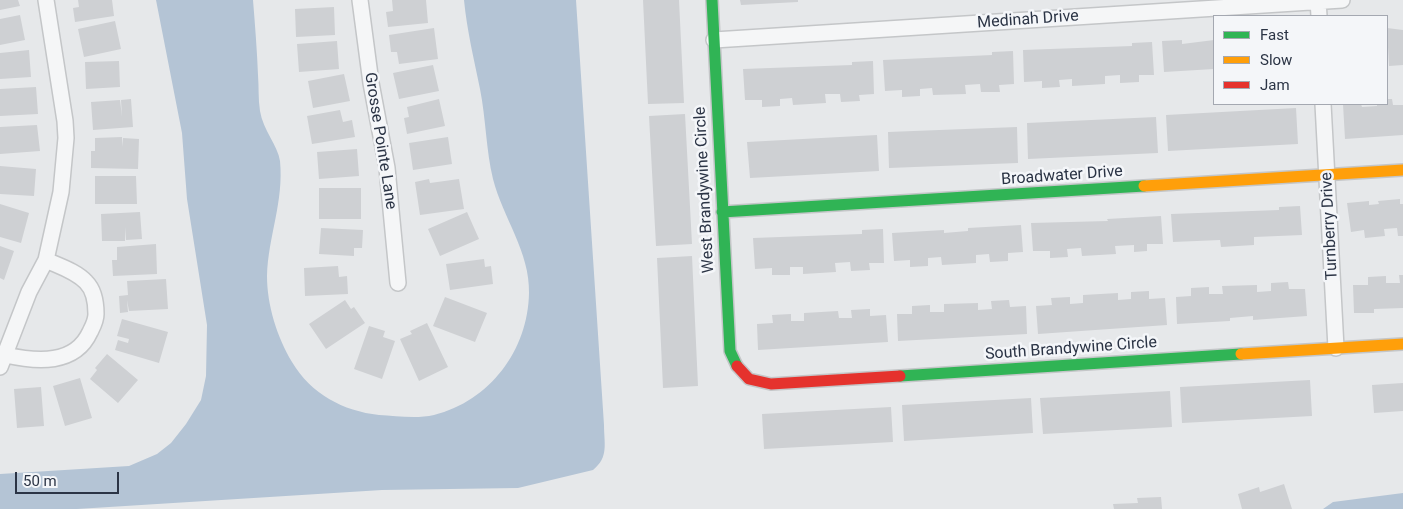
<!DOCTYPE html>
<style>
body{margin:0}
#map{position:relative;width:1403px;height:509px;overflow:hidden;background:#e6e8ea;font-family:Roboto,sans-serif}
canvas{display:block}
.legend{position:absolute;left:1213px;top:15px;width:175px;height:90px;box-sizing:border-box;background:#f4f6f9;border:1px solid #a4a8b1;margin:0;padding:6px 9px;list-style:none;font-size:15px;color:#2b3445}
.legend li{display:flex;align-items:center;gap:10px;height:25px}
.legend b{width:25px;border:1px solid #a4a8b1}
.scale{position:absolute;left:15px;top:472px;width:104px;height:22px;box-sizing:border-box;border:2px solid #2b3445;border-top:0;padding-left:6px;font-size:15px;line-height:18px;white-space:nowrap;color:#2b3445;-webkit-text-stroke:4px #f4f6f9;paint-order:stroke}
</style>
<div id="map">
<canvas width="1403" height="509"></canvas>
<ul class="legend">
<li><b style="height:6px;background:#30b455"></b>Fast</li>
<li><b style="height:6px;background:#ff9f0a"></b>Slow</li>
<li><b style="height:6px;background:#e5322d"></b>Jam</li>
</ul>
<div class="scale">50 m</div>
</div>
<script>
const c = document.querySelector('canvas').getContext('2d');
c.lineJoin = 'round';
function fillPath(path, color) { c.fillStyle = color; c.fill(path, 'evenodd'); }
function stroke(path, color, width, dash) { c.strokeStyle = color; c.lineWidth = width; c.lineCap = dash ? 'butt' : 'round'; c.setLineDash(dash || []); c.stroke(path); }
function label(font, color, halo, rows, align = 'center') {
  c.font = font + ' Roboto,sans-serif'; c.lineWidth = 5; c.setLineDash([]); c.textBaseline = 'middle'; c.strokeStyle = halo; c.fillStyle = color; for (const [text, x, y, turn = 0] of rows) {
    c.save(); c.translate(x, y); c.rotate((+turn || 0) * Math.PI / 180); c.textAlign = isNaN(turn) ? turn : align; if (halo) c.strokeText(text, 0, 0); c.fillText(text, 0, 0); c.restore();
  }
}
const water = new Path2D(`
 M156,0H253C255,25 257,50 258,75C259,87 258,99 260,111C263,130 278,146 280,161C284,202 268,237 267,276C267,305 277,337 292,362C311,394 343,411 379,415C396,416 417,419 434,415C490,401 528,350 529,293C530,252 503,218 493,179C486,150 486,119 480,89C474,59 467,31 464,0H576L604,425C604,444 609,457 593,470L518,488L382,490L77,509H0V474L129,466L157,454L171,443L186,424L201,400L206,376L207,325L187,199L182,133Z
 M1403,493V509H1323L1333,502Z`);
const building = new Path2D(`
 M0,0H18L20,6L0,10Z
 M78,0H112L114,16L75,22L73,8L79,7Z
 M392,0H426L428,23L388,27L386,12L393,11Z
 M643,0H679L684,103L648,104Z
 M740,0H798V2L741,5Z
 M334,7L335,35L296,37L295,9Z
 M20,15L25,40L0,45V19Z
 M115,21L121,49L84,57L78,29Z
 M434,28L438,59L399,64L397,52H391L389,35Z
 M1387,28L1403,30V65L1389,66Z
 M1182,40V44L1214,40V69L1164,72L1162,41Z
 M337,41L339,69L299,72L297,44Z
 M1152,42L1154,75H1139V82L1120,83V75L1105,76V84L1072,86V79L1059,80L1060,87L1042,88V81L1024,82L1023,50L1132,46V43Z
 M29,50L31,77L0,79V53Z
 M1013,51L1014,84L999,85L1000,92H981L980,84L965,85L966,94L933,95L932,88L920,89V96L902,97V90L885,91L883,60L992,55V52Z
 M119,61L120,87L86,89L85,62Z
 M873,61L874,94L859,95L860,101L841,102L840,94H825L826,103L793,105L792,98L780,99V106L762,107V100H745L743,69L852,65V62Z
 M433,65L439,91L399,99L393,73Z
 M344,74L350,101L313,108L308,81Z
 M36,87L38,114L0,116V89Z
 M131,99L133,127L93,130L91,102L120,100L122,117L121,100Z
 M439,99L445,126L407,134L404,118L409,117L407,107Z
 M1387,99H1392L1393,105H1403V135L1345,139L1343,104H1361L1362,107L1377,106V104H1387Z
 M1296,108L1298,144L1168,151L1166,115Z
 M340,110L343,122L352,120L355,137L312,144L307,116Z
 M685,114L692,244L656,246L649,116Z
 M1156,117L1158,153L1028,159L1027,123Z
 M37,125L40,151L0,154V127Z
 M1017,127L1018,163L889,168L888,132Z
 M877,135L879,171L750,178L747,142Z
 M122,137V147L123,138L139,139L138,169L91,168V151H95V138Z
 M448,137L452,164L413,170L409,143Z
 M357,149L359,176L319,179L317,152Z
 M0,166L36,169L34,196L0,194Z
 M95,176H136L137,204H95Z
 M429,179L430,183L459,179L464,209L420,215L415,182Z
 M319,188H361V219H319Z
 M1400,199V204H1403V236H1398L1397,228L1384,229L1385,236L1365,238L1364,230L1351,232L1347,203L1369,201V205L1379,204L1378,201Z
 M0,204L29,213L21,243L0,237Z
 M1300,206L1302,235L1254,237V245L1221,247L1220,240L1173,242L1171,214L1279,210V207Z
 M140,212L142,239L126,240L125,227V241H102L101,214Z
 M467,212L479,239L440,256L428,229Z
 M1161,216L1163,244H1147V251L1134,252V245L1115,246L1116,254L1082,256L1081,248L1067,249L1068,257L1050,258V251H1033L1031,223L1108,221L1107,219Z
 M1021,225L1023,252L1008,253V261L990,262L989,254L976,255V263L942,265L941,257L928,258V266L910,267V260L894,261L892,233L944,230V233L968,231V228Z
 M321,228L363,230L362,248H354V256L319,254Z
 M883,229L884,263H869L870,270L851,271L850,262L835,263L836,272L803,274V267H790V275H772V268L755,269L753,238L862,234V230Z
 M156,244L157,274L113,276L112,260H117V247Z
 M0,246L14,251L4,280L0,278Z
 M692,256L698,386L663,388L657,258Z
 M484,259L485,267L491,266L493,284L450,290L446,264Z
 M338,266L339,277L347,276L348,294L305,296L304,268Z
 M1399,275H1403V308L1374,309V313H1354L1353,285H1368V277L1386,276V283H1400Z
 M166,279L168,309L129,311L127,300L128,312L120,313L119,296L128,295L127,281Z
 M1288,282L1289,289H1305L1307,316L1253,320V316L1230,318V321L1177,324L1176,297L1191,296V288L1209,287V294H1223L1222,286L1257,285V292L1271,291V283Z
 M1149,291V299L1165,298L1167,325L1038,334L1036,306L1052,305L1051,298L1070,297V304L1083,303V295L1118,293V300L1131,299V292Z
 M445,297L487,313L475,342L433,326Z
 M345,300L351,309L354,307L365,323L326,349L309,324Z
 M1009,300L1010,307L1026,306L1027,334L898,341L897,314H912V306L930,305V312H944V304L978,303V310L992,309L991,301Z
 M870,309V316L886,315L888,342L758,350L757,324L773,323L772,315L791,314V321H804V313L838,311L839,318H852L851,310Z
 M122,319L168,332L159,363L115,350L118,340L128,343L129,339L117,336Z
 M427,323L448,367L419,381L400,339L412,334L410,331Z
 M369,326L385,331L383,337L395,341L382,379L354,369Z
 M107,354L138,380L118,403L90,379L97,370L95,368Z
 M80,378L92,418L65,426L53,386Z
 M1310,380L1312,416L1182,423L1180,387Z
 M1403,383V411L1374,413L1372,385Z
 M41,387L44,426L17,428L14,389Z
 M1170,391L1172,427L1043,434L1040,398Z
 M1031,398L1033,433L904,441L902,405Z
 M891,407L893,442L764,449L762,414Z
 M1284,484L1292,509H1242L1238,494L1259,487L1260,492Z
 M1161,497L1162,509H1114L1113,504L1138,503L1137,498Z`);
const street = new Path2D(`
 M360,0L371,83L387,168L398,283
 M1318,0L1319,16
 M714,40L1342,0
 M1323,104L1336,348
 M6,355C37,362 75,365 90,332C93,326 96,321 96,314C96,303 94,290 86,282C76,271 59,266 46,260
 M0,367L29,292L46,260L61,192L66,138L65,121L46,0`);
const fast = new Path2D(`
 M712,0L730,351L737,366
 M722,212L1144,186
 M900,376L1241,354`);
const slow = new Path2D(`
 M1144,186L1403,170
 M1241,354L1403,344`);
const jam = new Path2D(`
 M737,366L749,379L771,384L900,376`);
const streetNames = [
 ["Medinah Drive",1028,20,-4],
 ["Grosse Pointe Lane",380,141,81],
 ["Broadwater Drive",1062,176,-4],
 ["West Brandywine Circle",705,190,-93],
 ["Turnberry Drive",1330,226,-93],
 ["South Brandywine Circle",1071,349,-4]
];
fillPath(water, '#b4c4d5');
fillPath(building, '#ced0d3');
stroke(street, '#c4c6c8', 18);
stroke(fast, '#c4c6c8', 14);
stroke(slow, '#c4c6c8', 14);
stroke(jam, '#c4c6c8', 14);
stroke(street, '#f5f6f7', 15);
stroke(fast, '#30b455', 11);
stroke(slow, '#ff9f0a', 11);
stroke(jam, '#e5322d', 11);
label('16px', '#2b3445', '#f4f6f9', streetNames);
</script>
